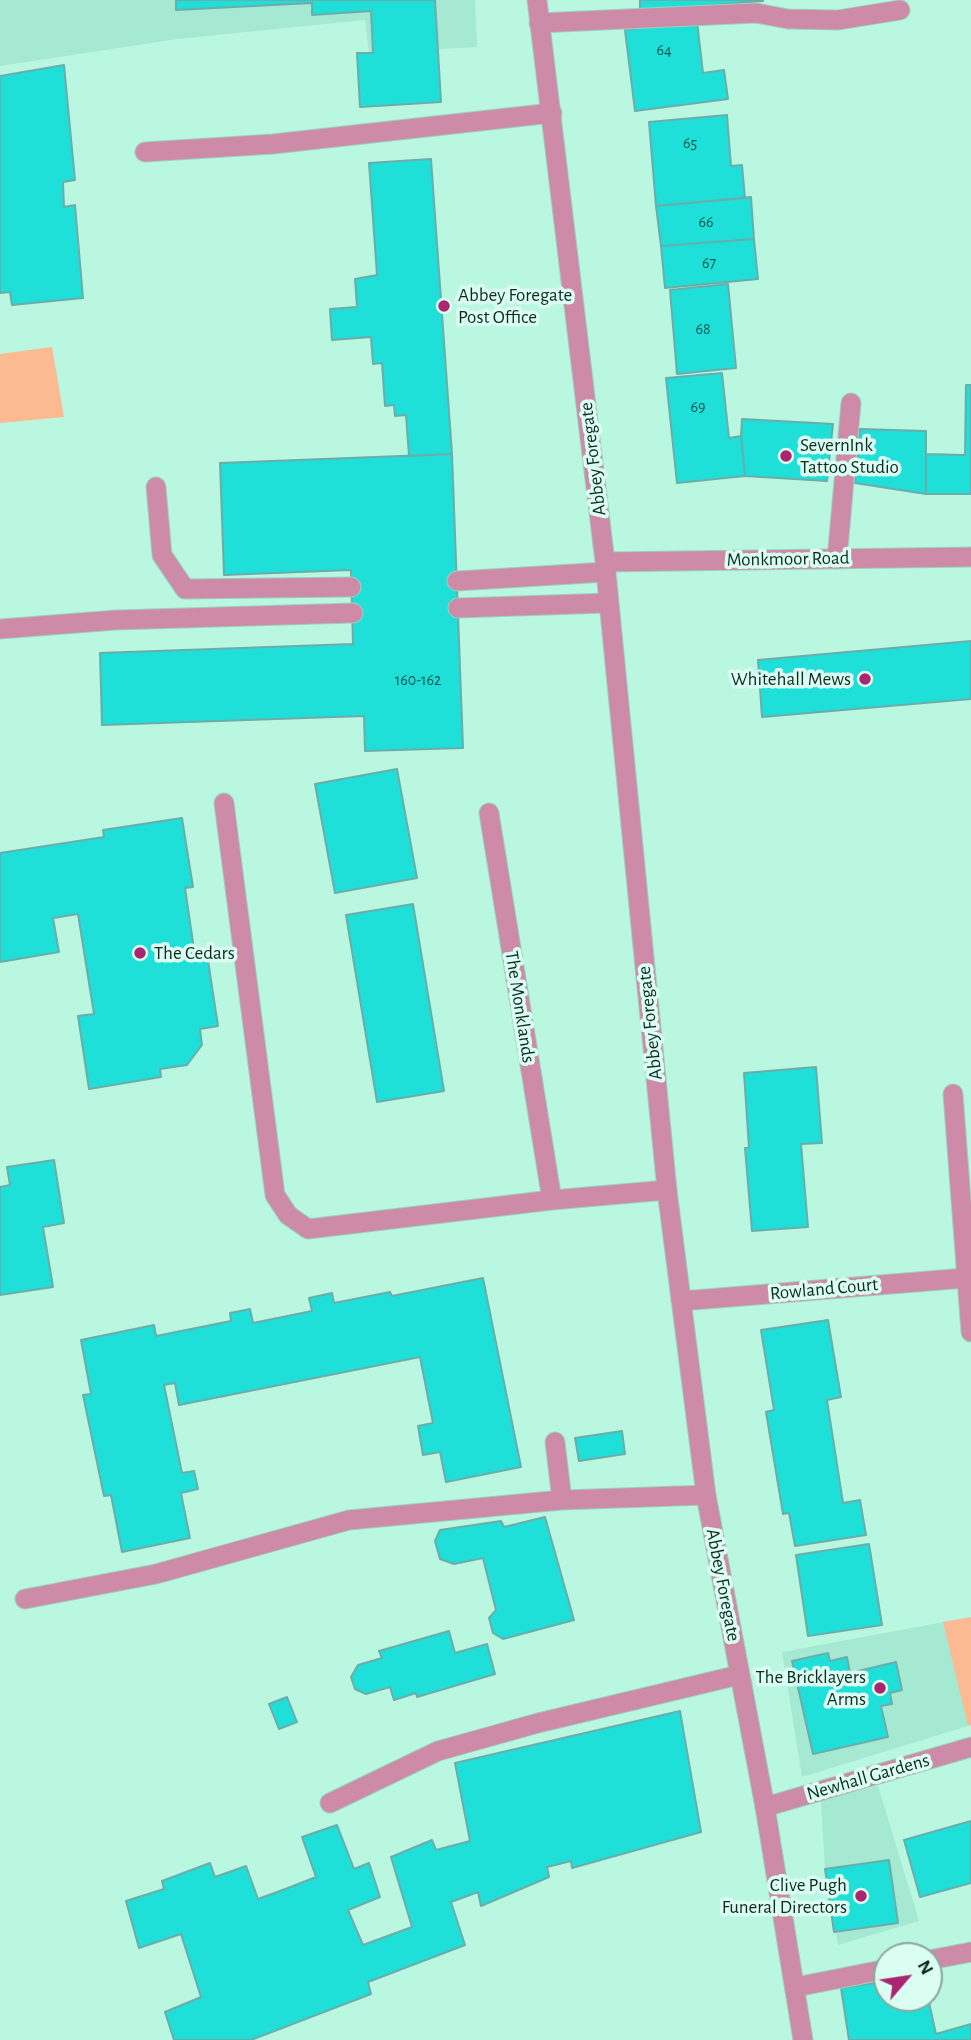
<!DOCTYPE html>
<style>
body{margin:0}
#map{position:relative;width:971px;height:2040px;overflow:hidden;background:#baf7e1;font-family:"Alegreya Sans",sans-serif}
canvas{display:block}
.north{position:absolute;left:873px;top:1942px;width:70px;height:70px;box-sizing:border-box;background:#dafef1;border:2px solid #8aa99e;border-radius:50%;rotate:61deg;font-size:19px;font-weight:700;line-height:28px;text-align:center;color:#112922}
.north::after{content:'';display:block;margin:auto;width:24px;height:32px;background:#aa2670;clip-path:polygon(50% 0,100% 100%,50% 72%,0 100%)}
</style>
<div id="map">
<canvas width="971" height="2040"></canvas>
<div class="north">N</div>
</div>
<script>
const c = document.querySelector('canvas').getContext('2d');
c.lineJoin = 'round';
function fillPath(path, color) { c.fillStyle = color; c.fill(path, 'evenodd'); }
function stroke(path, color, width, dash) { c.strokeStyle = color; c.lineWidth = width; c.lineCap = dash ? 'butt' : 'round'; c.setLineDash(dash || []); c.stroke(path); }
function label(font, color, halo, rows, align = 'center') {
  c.font = font + ' "Alegreya Sans",sans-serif'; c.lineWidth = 7; c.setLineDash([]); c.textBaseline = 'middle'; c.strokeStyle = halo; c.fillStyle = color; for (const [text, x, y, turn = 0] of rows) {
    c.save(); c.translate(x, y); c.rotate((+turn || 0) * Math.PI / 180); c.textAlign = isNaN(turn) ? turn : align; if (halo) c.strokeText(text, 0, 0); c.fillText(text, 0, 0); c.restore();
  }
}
const built = new Path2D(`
 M0,0H475L477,47L369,53L365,20L177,39L0,66Z
 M971,1617V1725L802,1777L782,1652Z
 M878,1786L919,1921L838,1945L825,1869L821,1800Z`);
const green = new Path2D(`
 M52,347L64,417L0,423V354Z
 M971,1617V1725L968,1726L943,1622Z`);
const building = new Path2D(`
 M176,0H435L441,102L360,107L357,53H373L371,11L312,15V3L176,10Z
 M640,0H763V1L640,11Z
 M697,21L703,73L724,70L728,99L635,111L625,30Z
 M64,65L75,180L63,182L64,207L75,205L83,298L12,305L10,292L0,293V76Z
 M727,115L731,166L742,165L745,198L656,206L649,122Z
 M431,159L452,454L409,456L406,415L395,416L394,405L385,406L382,363L373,364L371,337L332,340L330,309L357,307L355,279L377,275L369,163Z
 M751,197L754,239L661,246L656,206Z
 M754,239L758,279L665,288L661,246Z
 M728,284L736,368L677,374L670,290Z
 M722,373L729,438L741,436L745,476L677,483L666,378Z
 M966,385H971V494H926V454L965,455Z
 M742,419L833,424L827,481L745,476L741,436Z
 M860,429L926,431V494L855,483Z
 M452,454L463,748L365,751L364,716L102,725L100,653L353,644L351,570L224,575L220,463Z
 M971,641V699L762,717L758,660Z
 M397,769L417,878L335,893L315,784Z
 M182,818L193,887L185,888L195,956L207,954L218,1026L200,1029L202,1045L187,1065L160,1069L161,1077L89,1089L78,1016L94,1014L78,914L53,918L59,952L0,962V853L104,837L103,830Z
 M413,904L444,1091L377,1102L346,915Z
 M816,1067L822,1143L801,1144L808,1227L752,1231L745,1148H749L744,1073Z
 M54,1160L64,1223L43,1227L53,1287L0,1295V1187L10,1185L7,1167Z
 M483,1278L521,1467L446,1482L440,1452L423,1455L418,1426L433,1423L420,1357L179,1405L175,1383L164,1385L182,1473L194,1471L198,1489L181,1493L190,1538L122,1552L111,1495L104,1496L83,1395L91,1394L81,1340L154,1325L156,1336L231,1321L230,1313L250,1309L253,1323L312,1311L309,1298L332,1293L334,1303L390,1292L392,1296Z
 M828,1320L841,1397L827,1400L843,1503L860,1500L866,1535L795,1546L789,1513L783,1514L766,1412L774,1410L761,1330Z
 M622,1431L625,1454L579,1461L575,1438Z
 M545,1517L574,1620L503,1639L493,1633L489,1618L496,1610L483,1558L454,1564L440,1559L435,1541L440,1530L501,1521L504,1527Z
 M869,1544L882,1625L808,1636L796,1555Z
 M449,1631L455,1653L487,1644L495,1674L417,1697L416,1693L394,1700L390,1687L366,1694L355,1689L351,1677L358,1665L382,1658L379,1651Z
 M828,1653L830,1661L847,1657L850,1673L896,1662L902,1690L890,1693L892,1704L881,1706L888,1737L813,1754L792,1661Z
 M287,1697L297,1722L279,1729L269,1704Z
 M680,1711L701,1832L572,1868L571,1861L547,1867L549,1877L481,1906L478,1892L451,1902L465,1945L368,1982L371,1994L251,2040H174L165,2012L201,1997L181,1934L139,1948L126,1901L164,1889L162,1881L210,1863L215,1877L246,1866L258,1899L288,1888L316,1877L302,1837L337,1825L354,1869L369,1863L380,1897L348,1910L363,1945L412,1927L391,1857L432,1840L436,1850L470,1841L455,1763Z
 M971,1821V1883L920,1897L904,1840Z
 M889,1860L898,1923L834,1932L825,1869Z
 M887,1981V1998H928L936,2034L971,2024V2040H849L841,1988Z`);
const service = new Path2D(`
 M539,23L756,13L788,19L838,20L900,10
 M145,152L273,144L552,113
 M156,487L162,555L185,589L351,587
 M837,559L851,403
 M457,581L606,572
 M458,608L608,603
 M0,629L116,620L353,613
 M953,1094L971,1332
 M555,1442L562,1500
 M25,1599L156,1574L349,1520L562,1500L706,1495
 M330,1803L438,1751L538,1723L739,1675
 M765,1807L971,1747
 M929,1960L971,1952
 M796,1987L887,1969`);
const minor = new Path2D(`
 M224,803L275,1195L288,1215L308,1229L552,1200L667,1190
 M489,813L552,1200
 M681,1301L966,1278`);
const tertiary = new Path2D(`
 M537,0L605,562L667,1190L706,1495L765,1807L803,2040
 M605,562L971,557`);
const markers = [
 [444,306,7,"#aa2670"],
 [786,456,7,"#aa2670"],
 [865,679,7,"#aa2670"],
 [140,953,7,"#aa2670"],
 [880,1688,7,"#aa2670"],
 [861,1896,7,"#aa2670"]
];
const numberNames = [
 ["64",664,50],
 ["65",690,143],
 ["66",706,222],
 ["67",709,263],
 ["68",703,329],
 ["69",698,407],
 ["160-162",418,680]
];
const poiNames = [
 ["Abbey Foregate",458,295],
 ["Post Office",458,317],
 ["SevernInk",800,445],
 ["Tattoo Studio",800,467],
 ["Whitehall Mews",851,679,"right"],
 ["The Cedars",154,953],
 ["The Bricklayers",866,1677,"right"],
 ["Arms",866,1699,"right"],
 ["Clive Pugh",847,1885,"right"],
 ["Funeral Directors",847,1907,"right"]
];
const streetNames = [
 ["Abbey Foregate",593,459,-97],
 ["Monkmoor Road",788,559,-1],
 ["The Monklands",520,1007,81],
 ["Abbey Foregate",650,1023,-96],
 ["Rowland Court",824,1289,-5],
 ["Abbey Foregate",723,1585,79],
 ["Newhall Gardens",868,1777,-16]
];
fillPath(built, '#a5e9d2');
fillPath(green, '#fcba93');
fillPath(building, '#1fdfd9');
stroke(building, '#6badaa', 2);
stroke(service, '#9cd2bf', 21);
stroke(minor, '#9cd2bf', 21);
stroke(tertiary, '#9cd2bf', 21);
stroke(service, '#cd8ba8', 19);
stroke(minor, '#cd8ba8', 19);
stroke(tertiary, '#cd8ba8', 19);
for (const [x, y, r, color] of markers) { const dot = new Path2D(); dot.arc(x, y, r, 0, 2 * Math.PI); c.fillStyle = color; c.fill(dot); stroke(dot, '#dafef1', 2.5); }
label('16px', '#145650', null, numberNames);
label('19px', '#112922', '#dafef1', poiNames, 'left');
label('19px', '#112922', '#dafef1', streetNames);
</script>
